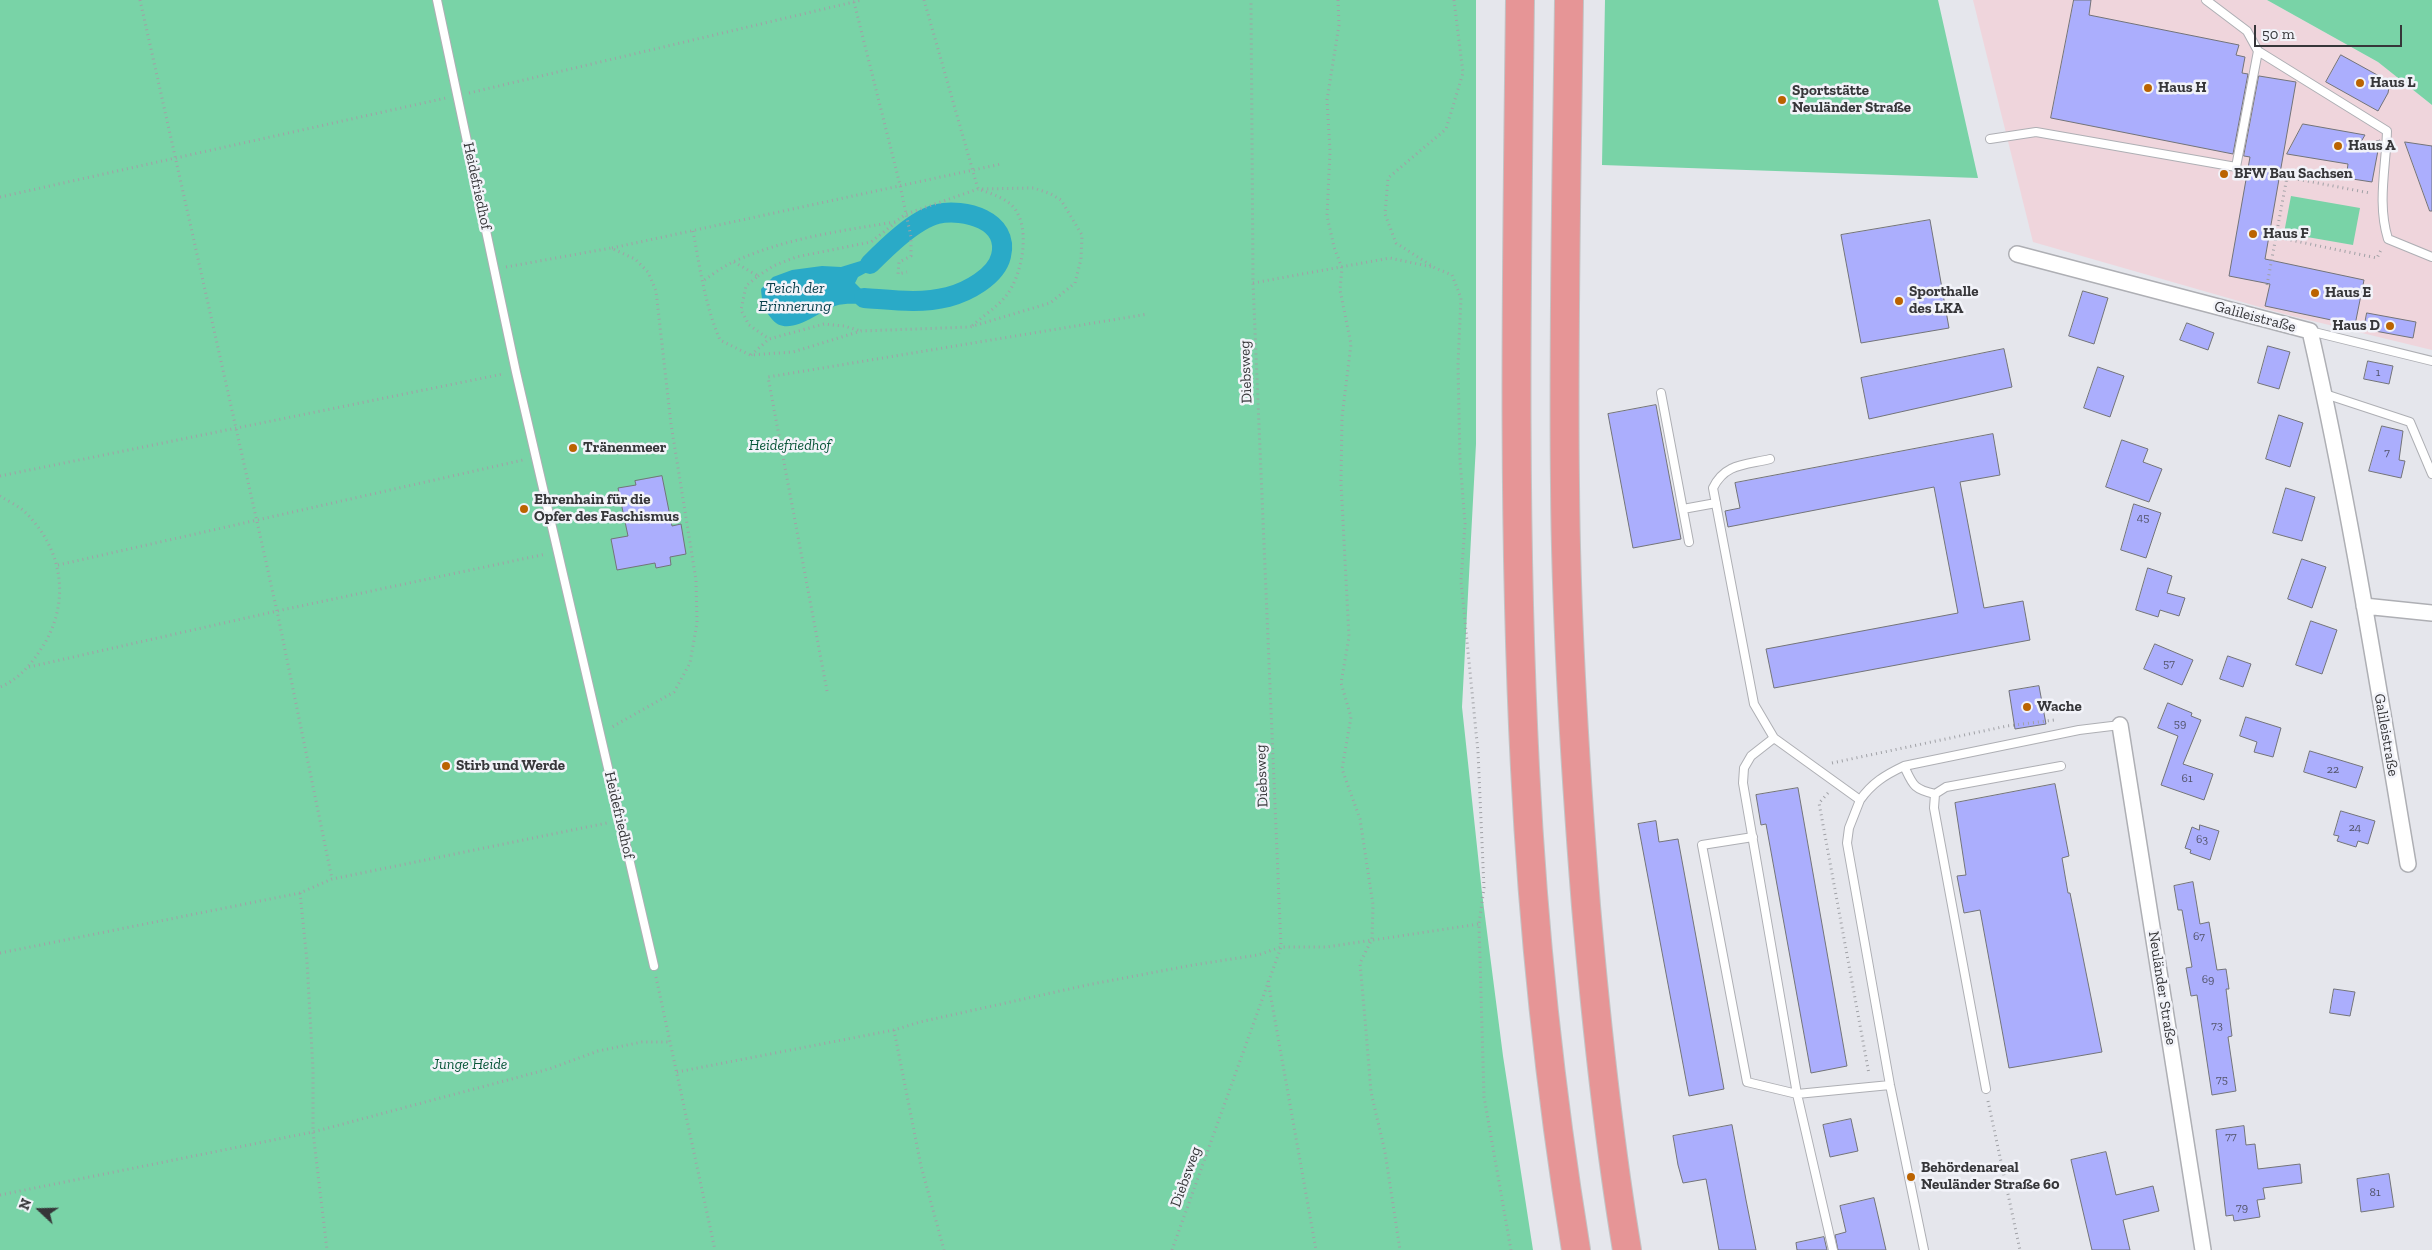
<!DOCTYPE html>
<meta charset="utf-8">
<style>
body{margin:0}
#map{position:relative;width:2432px;height:1250px;overflow:hidden;background:#e5e6ec;font-family:"Zilla Slab",serif}
canvas{display:block}
.north{position:absolute;left:15px;top:1185px;width:50px;height:50px;-webkit-text-stroke:4px #f2f3f9;paint-order:stroke;rotate:291deg;font-size:14px;font-weight:700;line-height:20px;text-align:center;color:#363639}
.north::after{content:'';display:block;margin:auto;width:18px;height:22px;background:#363639;clip-path:polygon(50% 0,100% 100%,50% 72%,0 100%)}
.scale{position:absolute;left:2254px;top:25px;width:148px;height:22px;box-sizing:border-box;border:2px solid #363639;border-top:0;padding-left:6px;font-size:15px;line-height:18px;white-space:nowrap;color:#363639;-webkit-text-stroke:4px #f2f3f9;paint-order:stroke}
</style>
<div id="map">
<canvas width="2432" height="1250"></canvas>
<div class="north">N</div>
<div class="scale">50 m</div>
</div>
<script>
const c = document.querySelector('canvas').getContext('2d');
c.lineJoin = 'round';
function fillPath(path, color) { c.fillStyle = color; c.fill(path, 'evenodd'); }
function stroke(path, color, width, dash) { c.strokeStyle = color; c.lineWidth = width; c.lineCap = dash ? 'butt' : 'round'; c.setLineDash(dash || []); c.stroke(path); }
function label(font, color, halo, rows, align = 'center') {
  c.font = font + ' "Zilla Slab",serif'; c.lineWidth = 5; c.setLineDash([]); c.textBaseline = 'middle'; c.strokeStyle = halo; c.fillStyle = color; for (const [text, x, y, turn = 0] of rows) {
    c.save(); c.translate(x, y); c.rotate((+turn || 0) * Math.PI / 180); c.textAlign = isNaN(turn) ? turn : align; if (halo) c.strokeText(text, 0, 0); c.fillText(text, 0, 0); c.restore();
  }
}
const education = new Path2D(`
 M1973,0H2267L2378,62L2432,105V350L2284,314L2033,242Z`);
const green = new Path2D(`
 M0,0H1476V444L1462,707L1482,893L1503,1056L1533,1250H0Z
 M1605,0H1938L1978,178L1602,165Z
 M2267,0H2432V105L2378,62Z
 M2291,196L2360,208L2353,245L2284,233Z`);
const water = new Path2D(`
 M867,259L871,270L858,277L855,283L863,291V304C854,304 844,303 835,306C818,312 787,340 771,318C763,308 762,302 761,289L773,277L792,270L822,266L841,267Z`);
const canal = new Path2D(`
 M864,298C893,300 920,304 948,297C967,292 996,277 1001,256C1010,220 964,208 937,214C914,220 886,248 870,264`);
const building = new Path2D(`
 M2074,0H2091L2089,15L2239,45L2236,55L2245,57L2242,73L2248,74L2233,154L2051,118Z
 M2341,55L2390,82L2388,93L2378,111L2326,82Z
 M2259,76L2296,82L2265,259L2364,280L2355,325L2265,306L2270,284L2229,276L2250,157L2244,156Z
 M2303,124L2365,135L2358,147L2380,140L2372,182L2346,178L2348,164L2287,154Z
 M2405,142L2432,146V211H2430Z
 M1930,220L1949,328L1861,343L1841,235Z
 M2083,291L2108,298L2094,344L2069,336Z
 M2367,313L2416,322L2413,338L2364,329Z
 M2187,323L2214,333L2208,350L2180,340Z
 M2268,346L2290,352L2279,389L2258,383Z
 M2004,349L2012,387L1869,419L1861,378Z
 M2368,361L2393,366L2389,384L2364,379Z
 M2098,367L2124,376L2110,417L2084,408Z
 M1656,405L1681,539L1633,548L1608,414Z
 M2279,415L2303,423L2290,467L2266,459Z
 M2382,426L2403,431L2399,460L2405,461L2401,478L2369,471Z
 M1993,434L2000,475L1960,482L1984,608L2023,601L2030,640L1774,688L1766,649L1958,613L1934,487L1728,527L1725,511L1740,508L1735,483Z
 M2122,440L2148,449L2143,462L2162,469L2149,502L2106,487Z
 M662,476L672,526L681,524L686,554L670,557L671,565L656,568L655,563L617,570L611,539L628,536L618,488L636,485L635,481Z
 M2286,488L2315,497L2302,541L2273,533Z
 M2134,504L2161,513L2146,558L2121,550Z
 M2302,559L2326,567L2312,608L2288,599Z
 M2148,568L2172,576L2167,593L2185,598L2179,616L2160,610L2158,617L2136,610Z
 M2311,621L2337,630L2322,674L2296,665Z
 M2155,644L2193,660L2182,685L2144,669Z
 M2228,656L2251,664L2243,687L2220,679Z
 M2039,686L2046,724L2015,729L2009,691Z
 M2168,703L2192,713L2191,716L2201,720L2183,764L2213,774L2204,800L2161,785L2178,736L2158,728Z
 M2246,717L2281,728L2273,757L2254,752L2257,742L2240,736Z
 M2310,751L2363,767L2356,788L2304,772Z
 M2055,784L2069,856L2062,858L2068,893H2070L2102,1052L2009,1068L1980,910L1964,913L1957,876L1966,875L1955,803Z
 M1798,788L1847,1066L1811,1073L1766,824L1761,825L1756,795Z
 M2341,811L2375,821L2368,844L2358,841L2356,847L2337,841L2339,836L2334,835Z
 M1656,821L1659,842L1678,839L1724,1089L1689,1096L1638,824Z
 M2200,825L2219,831L2210,860L2190,853L2191,850L2185,848L2192,827L2199,830Z
 M2193,882L2200,924L2209,922L2217,970L2226,969L2229,989H2226L2232,1036L2228,1037L2236,1091L2212,1095L2197,995L2191,996L2186,968L2192,967L2182,910H2178L2174,886Z
 M2334,989L2355,992L2350,1016L2330,1013Z
 M1851,1119L1858,1151L1830,1157L1823,1125Z
 M1732,1125L1746,1200L1756,1250H1719L1706,1179L1683,1183L1678,1165L1673,1136Z
 M2244,1126L2246,1145L2255,1144L2258,1169L2300,1164L2302,1183L2263,1188L2265,1199L2257,1200L2260,1217L2234,1221L2233,1215L2226,1216L2216,1130Z
 M2106,1152L2116,1195L2153,1186L2159,1211L2123,1220L2130,1250H2092L2071,1160Z
 M2389,1174L2394,1207L2361,1212L2357,1179Z
 M1874,1198L1886,1250H1838L1835,1235L1846,1232L1840,1206Z
 M1824,1237L1827,1250H1797L1796,1243Z`);
const path = new Path2D(`
 M140,0L277,611L332,879
 M924,0L978,189C989,193 1000,196 1009,203C1033,221 1023,275 1006,296C997,307 983,316 972,326
 M1338,0L1339,25L1327,100L1330,151L1327,216L1334,247L1342,268L1340,290L1351,344L1342,417L1341,483L1349,637L1341,683L1351,717L1342,769L1360,819L1373,905L1372,939L1360,963L1365,1019L1371,1092L1385,1152L1400,1250
 M1454,0L1463,73L1446,129L1388,178L1385,214L1396,243L1435,268L1452,275L1461,298L1458,365L1460,460L1465,524L1461,581L1478,752L1484,888L1479,924L1484,1097L1511,1250
 M854,2L900,185L911,237V256L899,262L898,274L907,272
 M469,93L862,0
 M2249,170L2370,193
 M0,197L446,98
 M693,231C700,268 705,305 720,340L750,355L793,352L861,331L970,327L1050,303L1075,283L1081,259L1082,235L1061,200L1051,194L1034,188L978,189L906,214L895,222C840,231 787,238 735,261C724,266 713,274 703,281
 M2276,237L2377,258L2381,250
 M612,248L1001,164
 M734,262L758,276L746,286L741,310L749,325L769,339
 M506,267L611,248L635,259L648,272L656,291L671,424L696,580L697,623L690,663L674,692L612,727
 M758,276L773,266L796,257L871,242L895,223
 M1253,283L1390,258L1432,267
 M2267,285L2287,177
 M751,355L769,339L824,324L844,326L861,331
 M0,476L503,374
 M0,496C8,501 19,506 26,513C65,552 71,607 39,652C30,666 16,681 0,687
 M58,565L523,460
 M29,667L277,611L546,554
 M827,691L768,377L1148,314
 M1832,763L2007,726L2054,720
 M1828,793L1819,803L1869,1074
 M300,893L307,961L313,1070V1132L327,1250
 M0,953L300,893L332,879L607,823
 M656,977L715,1250
 M1268,981L1316,1250
 M894,1030L921,1166L944,1250
 M677,1072L894,1030L920,1022L1087,985L1193,965L1258,955L1281,947H1327L1479,924
 M1988,1101L2020,1250
 M0,1195L313,1132L549,1069L598,1051L642,1042H670
 M1172,1250L1281,947L1253,283L1251,0`);
const lane = new Path2D(`
 M437,0L516,372L654,966
 M2258,51L2387,131C2386,168 2377,203 2388,239L2432,257
 M1990,139L2036,132L2236,167L2258,51L2247,31L2206,0
 M2310,331L2432,361
 M1661,393L1689,542
 M2325,394L2410,422L2432,474
 M1770,459C1746,465 1725,463 1713,488L1754,704L1774,738L1860,800C1872,783 1885,775 1904,766L2079,730L2120,725
 M1683,509L1716,503
 M1904,766C1913,785 1913,789 1935,794
 M1860,800L1849,828L1847,843L1890,1085L1924,1250
 M1753,837L1702,845L1747,1082L1797,1094L1743,783L1744,768L1751,756L1774,738
 M1986,1089L1934,808L1935,794L1946,787L2061,766
 M1833,1250L1797,1094L1890,1085`);
const street = new Path2D(`
 M2017,254L2310,331C2350,507 2378,686 2408,864
 M2364,606L2432,613
 M2120,725L2203,1250`);
const highway = new Path2D(`
 M1520,0C1517,256 1512,512 1525,768C1533,929 1550,1091 1576,1250
 M1569,0C1567,162 1563,323 1565,485C1566,625 1575,766 1586,906C1596,1021 1608,1136 1627,1250`);
const markers = [
 [2360,83,5,"#bb6300"],
 [2148,88,5,"#bb6300"],
 [1782,100,5,"#bb6300"],
 [2338,146,5,"#bb6300"],
 [2224,174,5,"#bb6300"],
 [2253,234,5,"#bb6300"],
 [2315,293,5,"#bb6300"],
 [1899,301,5,"#bb6300"],
 [2390,326,5,"#bb6300"],
 [573,448,5,"#bb6300"],
 [524,509,5,"#bb6300"],
 [2027,707,5,"#bb6300"],
 [446,766,5,"#bb6300"],
 [1911,1177,5,"#bb6300"]
];
const numberNames = [
 ["1",2378,373],
 ["7",2387,453],
 ["45",2143,518],
 ["57",2169,664],
 ["59",2180,724],
 ["22",2333,770],
 ["61",2187,779],
 ["24",2355,828],
 ["63",2202,840],
 ["67",2199,937],
 ["69",2208,980],
 ["73",2217,1026],
 ["75",2222,1080],
 ["77",2231,1137],
 ["81",2375,1193],
 ["79",2242,1208]
];
const poiNames = [
 ["Haus L",2370,83],
 ["Haus H",2158,88],
 ["Sportstätte",1792,91],
 ["Neuländer Straße",1792,108],
 ["Haus A",2348,146],
 ["BFW Bau Sachsen",2234,174],
 ["Haus F",2263,234],
 ["Sporthalle",1909,292],
 ["des LKA",1909,309],
 ["Haus E",2325,293],
 ["Haus D",2380,326,"right"],
 ["Tränenmeer",583,448],
 ["Ehrenhain für die",534,500],
 ["Opfer des Faschismus",534,517],
 ["Wache",2037,707],
 ["Stirb und Werde",456,766],
 ["Behördenareal",1921,1168],
 ["Neuländer Straße 60",1921,1185]
];
const streetNames = [
 ["Heidefriedhof",477,186,78],
 ["Galileistraße",2255,317,15],
 ["Diebsweg",1246,372,-92],
 ["Galileistraße",2386,735,80],
 ["Diebsweg",1262,776,-92],
 ["Heidefriedhof",619,815,77],
 ["Neuländer Straße",2162,988,81],
 ["Diebsweg",1186,1177,-70]
];
const parkNames = [
 ["Heidefriedhof",790,446],
 ["Junge Heide",470,1065]
];
const waterNames = [
 ["Teich der",795,288],
 ["Erinnerung",795,306]
];
fillPath(education, '#efd5dc');
fillPath(green, '#79d3a7');
fillPath(water, '#2aaac7');
stroke(canal, '#2aaac7', 20);
fillPath(building, '#abaefd');
stroke(building, '#737479', 1);
stroke(lane, '#aeafb4', 10);
stroke(street, '#aeafb4', 18);
stroke(highway, '#c3c3c4', 30);
stroke(path, '#a0a1a6', 3, [1, 4]);
stroke(lane, '#fff', 8);
stroke(street, '#fff', 15);
stroke(highway, '#e69596', 28);
for (const [x, y, r, color] of markers) { const dot = new Path2D(); dot.arc(x, y, r, 0, 2 * Math.PI); c.fillStyle = color; c.fill(dot); stroke(dot, '#f2f3f9', 2); }
label('12px', '#53546a', null, numberNames);
label('bold 15px', '#363639', '#f2f3f9', poiNames, 'left');
label('15px', '#363639', '#f2f3f9', streetNames);
label('italic 15px', '#095639', '#f2f3f9', parkNames);
label('italic 16px', '#073f4b', '#f2f3f9', waterNames);
</script>
